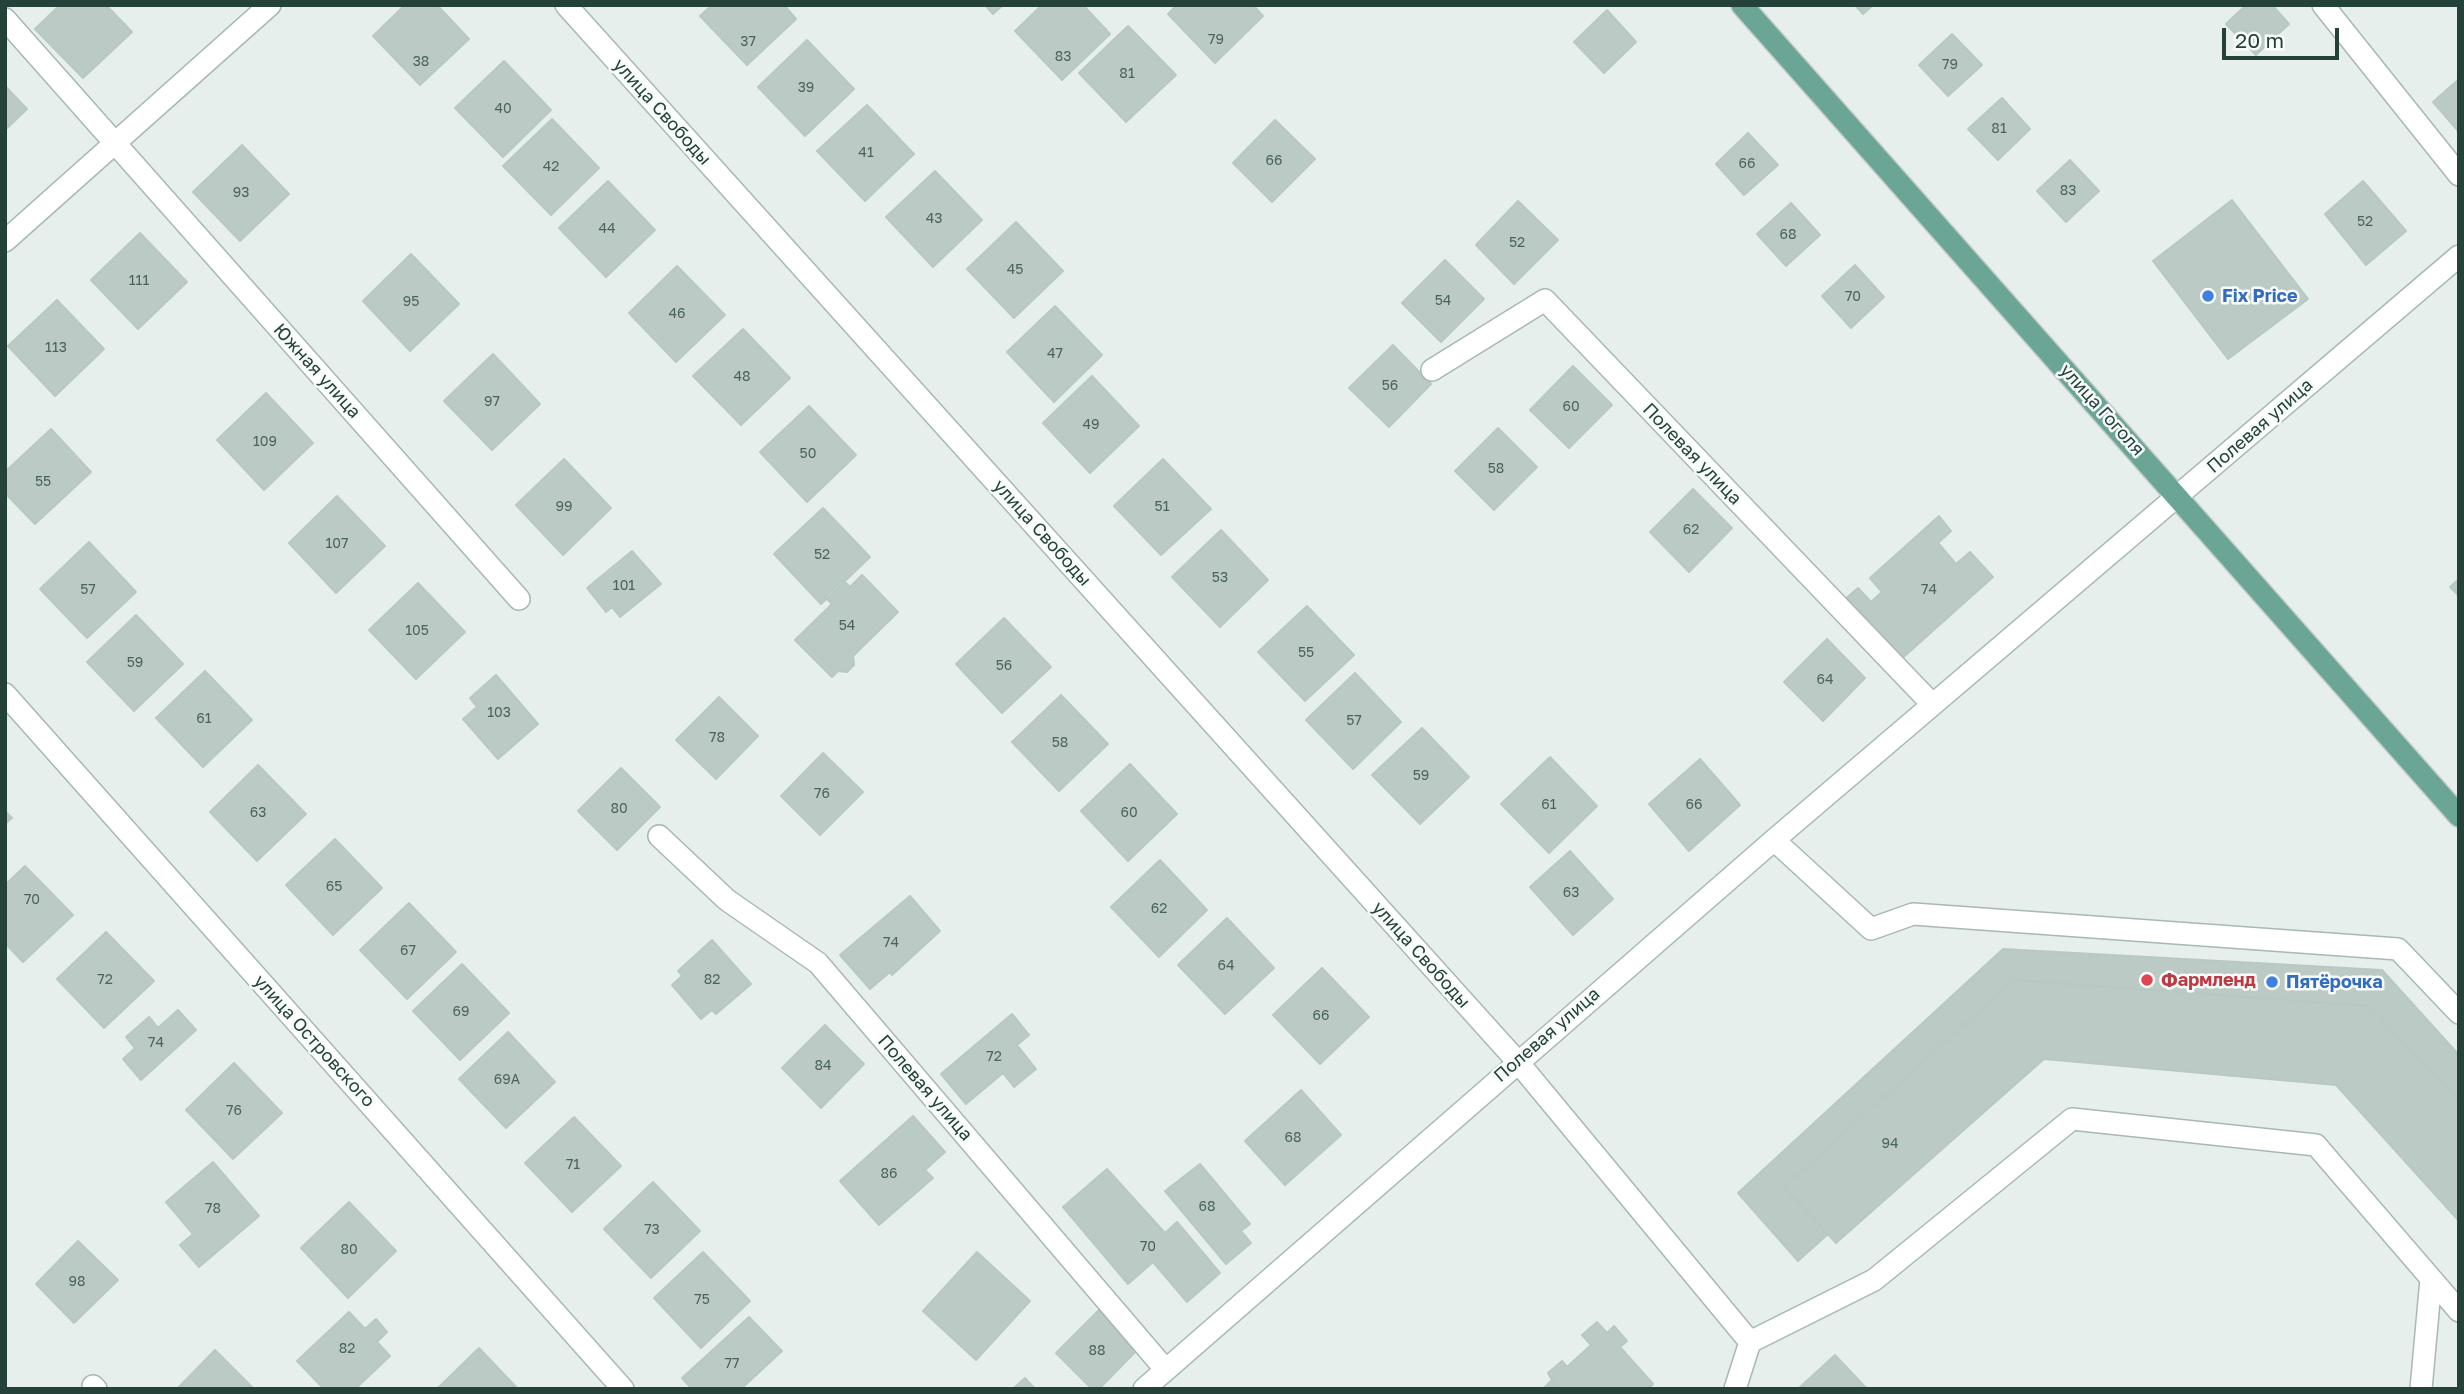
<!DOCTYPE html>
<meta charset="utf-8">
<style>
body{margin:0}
#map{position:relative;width:2464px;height:1394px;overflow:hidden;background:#e6efeb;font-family:"Golos Text",sans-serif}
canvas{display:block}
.frame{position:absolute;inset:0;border:7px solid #24423a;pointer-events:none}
.scale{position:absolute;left:2222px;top:28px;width:117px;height:32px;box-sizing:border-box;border:4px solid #24423a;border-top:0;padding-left:9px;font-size:21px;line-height:24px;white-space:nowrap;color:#24423a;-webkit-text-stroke:5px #f7fbf9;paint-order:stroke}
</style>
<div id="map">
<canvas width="2464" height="1394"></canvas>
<div class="frame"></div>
<div class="scale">20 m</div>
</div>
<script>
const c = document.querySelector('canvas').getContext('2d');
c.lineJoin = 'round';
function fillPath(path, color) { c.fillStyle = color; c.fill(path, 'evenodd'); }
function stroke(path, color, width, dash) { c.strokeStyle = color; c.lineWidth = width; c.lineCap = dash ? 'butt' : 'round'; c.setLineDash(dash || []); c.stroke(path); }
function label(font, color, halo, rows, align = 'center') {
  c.font = font + ' "Golos Text",sans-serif'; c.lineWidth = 5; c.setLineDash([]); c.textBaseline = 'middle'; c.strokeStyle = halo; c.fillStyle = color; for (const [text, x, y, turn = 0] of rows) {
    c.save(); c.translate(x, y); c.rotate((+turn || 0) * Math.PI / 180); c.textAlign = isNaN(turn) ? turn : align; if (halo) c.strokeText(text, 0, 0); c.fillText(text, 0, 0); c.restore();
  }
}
const building = new Path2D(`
 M60,5H106L132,32L83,78L35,29Z
 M405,5H437L469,39L420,85L373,36Z
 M712,5H784L796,19L747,65L700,16Z
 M985,5H1003L993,14Z
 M1042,5H1083L1110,34L1062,80L1015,31Z
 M1177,5H1253L1263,16L1215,63L1168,14Z
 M1855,5H1873L1863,14Z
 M2246,5H2272L2289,24L2256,55L2226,24Z
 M1607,10L1636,42L1604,73L1574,42Z
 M1128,26L1176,75L1126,122L1079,73Z
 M1952,34L1982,65L1948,96L1919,65Z
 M807,40L854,89L805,136L758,87Z
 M504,61L551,110L503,157L455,108Z
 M2459,79V132L2433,102Z
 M5,86L27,109L5,130Z
 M2002,98L2030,129L1998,160L1968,129Z
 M867,105L914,154L865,201L817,151Z
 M552,119L599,168L551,215L503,166Z
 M1275,120L1315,159L1272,202L1233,163Z
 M1748,133L1778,165L1744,195L1716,164Z
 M242,145L289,194L240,241L193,192Z
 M2070,160L2099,191L2066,222L2037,191Z
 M935,171L982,220L933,267L886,217Z
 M608,181L655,230L606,277L559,228Z
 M2363,181L2406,231L2366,265L2325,214Z
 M2232,200L2308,299L2228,359L2153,261Z
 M1518,201L1558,240L1514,284L1476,245Z
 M1791,203L1820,235L1786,266L1757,234Z
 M1016,222L1063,271L1014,318L967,269Z
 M140,233L187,282L138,329L91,280Z
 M411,254L459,304L410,351L363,301Z
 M1445,260L1484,299L1441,342L1402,303Z
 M1855,265L1884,297L1851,328L1822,296Z
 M677,266L725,315L676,362L629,313Z
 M57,300L104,349L55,396L8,346Z
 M1055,306L1102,355L1054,402L1007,352Z
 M743,329L790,378L741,425L693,376Z
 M1393,345L1431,384L1389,427L1349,388Z
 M493,354L540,404L492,450L444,401Z
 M1573,366L1612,405L1569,448L1530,410Z
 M1092,376L1139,426L1090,473L1043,423Z
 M266,393L313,443L264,490L217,440Z
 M809,406L856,455L807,502L760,452Z
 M1498,428L1537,467L1494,510L1455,471Z
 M51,429L91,472L35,524L5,493V472Z
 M564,459L611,508L563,555L516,505Z
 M1163,459L1211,509L1161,555L1114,506Z
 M1693,489L1732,528L1689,572L1650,532Z
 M337,496L385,546L336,593L289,543Z
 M823,508L870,557L821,604L774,554Z
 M1939,516L1951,531L1938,543L1956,564L1970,552L1993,577L1898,662L1843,601L1858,588L1871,602L1882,592L1870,578Z
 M1221,530L1268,580L1220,627L1172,577Z
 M89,542L136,592L87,638L40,589Z
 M632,551L661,584L620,617L612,607L606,612L587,588Z
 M862,575L898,612L853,656L854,665L847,672L838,671L832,677L795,640L832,604L825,597L843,580L850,587Z
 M2459,579V596L2450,587Z
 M418,583L465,632L416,679L369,630Z
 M1307,606L1354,655L1305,701L1258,652Z
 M136,615L183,664L134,711L87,662Z
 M1004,618L1051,667L1002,713L956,664Z
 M1827,639L1865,678L1823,721L1784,682Z
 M205,671L252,720L203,767L156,718Z
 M1355,673L1401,722L1353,769L1306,720Z
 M496,675L538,724L498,759L463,719L477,707L470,698Z
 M1061,695L1108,744L1059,791L1012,742Z
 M719,697L758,736L716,779L676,740Z
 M1422,728L1469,777L1420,824L1372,775Z
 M823,753L863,792L820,835L781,796Z
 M1550,757L1597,806L1549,853L1501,804Z
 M1700,759L1740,805L1689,851L1649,804Z
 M1130,764L1177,814L1128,861L1081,811Z
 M258,765L306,814L257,861L210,812Z
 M621,768L660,807L617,850L578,811Z
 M5,811L12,818L5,824Z
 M335,839L382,888L333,935L286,885Z
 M1570,851L1613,899L1573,935L1530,887Z
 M1160,860L1207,910L1159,957L1111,907Z
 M25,866L73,915L23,962L5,943V885Z
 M910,896L940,931L892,975L890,972L870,989L840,955Z
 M409,903L456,952L407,999L360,950Z
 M1227,918L1274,968L1225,1014L1178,965Z
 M106,932L154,981L104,1028L57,979Z
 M712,940L751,984L716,1014L712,1010L701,1019L672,985L682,976L678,971Z
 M2003,949L2382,970L2459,1055V1101L2369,1006L2014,980L1784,1187L1828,1234L1798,1261L1738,1193Z
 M462,964L509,1013L460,1060L413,1011Z
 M1322,968L1369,1017L1320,1064L1273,1015Z
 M2014,980L2369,1006L2459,1101V1221L2336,1085L2044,1059L1836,1243L1784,1187Z
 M178,1010L196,1030L141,1080L123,1059L135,1048L126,1037L149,1017L158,1028Z
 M1012,1014L1029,1035L1017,1045L1036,1069L1014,1087L1003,1073L966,1104L941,1074Z
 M825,1025L864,1064L821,1108L782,1068Z
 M508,1032L555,1082L506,1128L459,1079Z
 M234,1063L282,1113L233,1159L186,1110Z
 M1301,1090L1341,1135L1285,1185L1245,1141Z
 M913,1116L945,1152L925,1170L933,1178L879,1225L840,1181Z
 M574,1117L621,1166L572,1212L525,1163Z
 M213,1162L259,1216L199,1267L180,1245L193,1234L166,1202Z
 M1200,1164L1250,1224L1241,1231L1251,1243L1226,1264L1165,1191Z
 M1107,1169L1165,1233L1177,1222L1220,1273L1187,1302L1153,1262L1128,1284L1063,1207Z
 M653,1182L700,1231L651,1278L604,1229Z
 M349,1202L396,1251L348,1298L301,1248Z
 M78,1241L118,1280L74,1323L36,1284Z
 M703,1252L750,1301L701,1348L654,1298Z
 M977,1252L1030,1301L976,1360L923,1311Z
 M1099,1310L1138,1349L1099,1389H1092L1056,1353Z
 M349,1312L365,1329L376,1319L387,1332L377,1342L390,1356L355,1389H324L297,1361Z
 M749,1317L782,1351L741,1389H692L682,1378Z
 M1597,1322L1607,1333L1614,1326L1627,1341L1620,1347L1653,1384L1648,1389H1560L1552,1380L1548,1373L1562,1361L1567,1367L1591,1345L1582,1335Z
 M479,1348L518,1389H437Z
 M215,1350L254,1389H177Z
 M1835,1355L1867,1389H1798Z
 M1025,1378L1035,1389H1013Z
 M1552,1380L1560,1389H1543Z`);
const minor = new Path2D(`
 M566,5L1517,1061L1750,1342L1874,1280L2072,1119L2316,1145L2459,1311
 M2323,5L2459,175
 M5,19L519,599
 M5,241L270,5
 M1432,370L1545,300L1932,704
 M5,694L623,1389
 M659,836L727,900L818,963L1165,1369
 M1774,840L1871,929L1913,914L2398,949L2459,1013
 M93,1386L96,1389
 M1144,1389L1774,840L2459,256
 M1735,1389L1750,1342
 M2421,1389L2431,1279`);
const major = new Path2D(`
 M1742,5L2459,816`);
const markers = [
 [2208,296,7,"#3f7fe0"],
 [2147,980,7,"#e0444e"],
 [2272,982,7,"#3f7fe0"]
];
const numberNames = [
 ["79",1216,40],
 ["37",748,42],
 ["83",1063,57],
 ["38",421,62],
 ["79",1950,65],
 ["81",1127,74],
 ["39",806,88],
 ["40",503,109],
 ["81",1999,129],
 ["41",866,153],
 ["66",1274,161],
 ["66",1747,164],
 ["42",551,167],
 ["83",2068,191],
 ["93",241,193],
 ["43",934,219],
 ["52",2365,222],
 ["44",607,229],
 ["68",1788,235],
 ["52",1517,243],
 ["45",1015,270],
 ["111",139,281],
 ["70",1853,297],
 ["54",1443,301],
 ["95",411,302],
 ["46",677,314],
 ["113",56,348],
 ["47",1055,354],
 ["48",742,377],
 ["56",1390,386],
 ["97",492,402],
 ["60",1571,407],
 ["49",1091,425],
 ["109",265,442],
 ["50",808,454],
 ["58",1496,469],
 ["55",43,482],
 ["99",564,507],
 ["51",1162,507],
 ["62",1691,530],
 ["107",337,544],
 ["52",822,555],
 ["53",1220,578],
 ["101",624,586],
 ["57",88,590],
 ["74",1929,590],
 ["54",847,626],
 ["105",417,631],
 ["55",1306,653],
 ["59",135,663],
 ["56",1004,666],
 ["64",1825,680],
 ["103",499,713],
 ["61",204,719],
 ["57",1354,721],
 ["78",717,738],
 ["58",1060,743],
 ["59",1421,776],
 ["76",822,794],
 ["61",1549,805],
 ["66",1694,805],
 ["80",619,809],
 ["63",258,813],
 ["60",1129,813],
 ["65",334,887],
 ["63",1571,893],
 ["70",32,900],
 ["62",1159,909],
 ["74",891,943],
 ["67",408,951],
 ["64",1226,966],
 ["72",105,980],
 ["82",712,980],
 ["69",461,1012],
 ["66",1321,1016],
 ["74",156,1043],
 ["72",994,1057],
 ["84",823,1066],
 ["69А",507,1080],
 ["76",234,1111],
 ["68",1293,1138],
 ["94",1890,1144],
 ["71",573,1165],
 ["86",889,1174],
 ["68",1207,1207],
 ["78",213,1209],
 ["73",652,1230],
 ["70",1148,1247],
 ["80",349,1250],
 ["98",77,1282],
 ["75",702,1300],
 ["82",347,1349],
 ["88",1097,1351],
 ["77",732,1364]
];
const streetNames = [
 ["улица Свободы",662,112,48],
 ["Южная улица",317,371,48],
 ["улица Гоголя",2102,410,48],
 ["Полевая улица",2260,426,-41],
 ["Полевая улица",1692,454,46],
 ["улица Свободы",1042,533,48],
 ["улица Свободы",1421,955,48],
 ["Полевая улица",1547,1035,-41],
 ["улица Островского",314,1041,48],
 ["Полевая улица",925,1088,49]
];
const shopNames = [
 ["Fix Price",2222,296],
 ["Пятёрочка",2286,982]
];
const healthNames = [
 ["Фармленд",2161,980]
];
fillPath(building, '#bbcac4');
stroke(building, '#b8c9c2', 2);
stroke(minor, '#a8b8b2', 24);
stroke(major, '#c2cac8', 24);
stroke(minor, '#fff', 21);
stroke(major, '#6aa596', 21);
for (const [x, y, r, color] of markers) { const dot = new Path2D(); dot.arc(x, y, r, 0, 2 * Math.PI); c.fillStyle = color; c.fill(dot); stroke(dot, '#f7fbf9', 2.5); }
label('14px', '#4a645c', null, numberNames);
label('18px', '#24423a', '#f7fbf9', streetNames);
label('bold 18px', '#366cbe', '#f7fbf9', shopNames, 'left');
label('bold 18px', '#be3a42', '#f7fbf9', healthNames, 'left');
</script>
